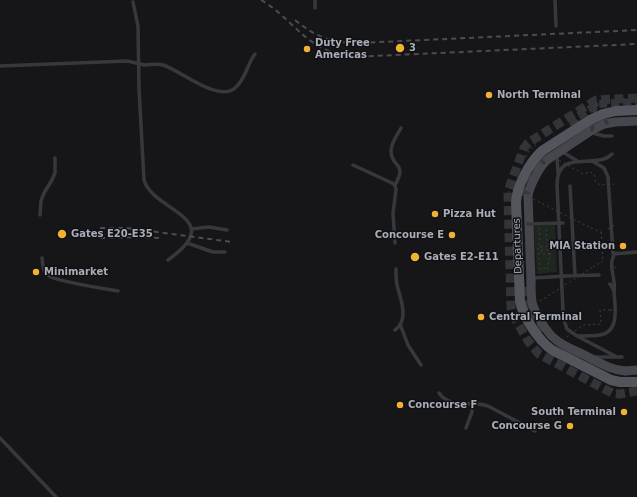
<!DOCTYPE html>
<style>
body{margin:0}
canvas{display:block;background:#161618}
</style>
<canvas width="637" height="497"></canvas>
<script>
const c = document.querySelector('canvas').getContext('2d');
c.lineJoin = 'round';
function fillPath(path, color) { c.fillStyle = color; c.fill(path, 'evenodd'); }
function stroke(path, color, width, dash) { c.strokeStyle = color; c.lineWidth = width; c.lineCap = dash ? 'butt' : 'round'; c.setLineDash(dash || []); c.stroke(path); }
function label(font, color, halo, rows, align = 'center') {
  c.font = font + ' "DejaVu Sans",sans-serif'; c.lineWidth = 3; c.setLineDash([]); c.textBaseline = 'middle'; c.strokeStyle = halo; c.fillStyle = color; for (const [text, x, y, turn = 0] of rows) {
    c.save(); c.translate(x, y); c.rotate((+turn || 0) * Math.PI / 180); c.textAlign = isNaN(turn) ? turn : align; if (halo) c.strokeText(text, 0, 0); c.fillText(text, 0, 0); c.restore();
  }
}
const green = new Path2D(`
 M555,225L557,272L537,274L534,226Z`);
const tertiaryTunnel = new Path2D(`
 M573,126L575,119L577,117L598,104L637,102`);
const secondaryTunnel = new Path2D(`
 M637,98L596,100L528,143L524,148L508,191V196L511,308L512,313L528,341L539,354L612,393L620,394L637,391
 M521,195L524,188L538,162
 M524,287C524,293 524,299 526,304C528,316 537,326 543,336`);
const path = new Path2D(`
 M624,99V100
 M583,108L585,110
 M539,228L540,239L538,250L540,269L548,268
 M591,228L601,232
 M546,229L547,242L550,246V257L548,262V272
 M601,232L603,261
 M507,239H509
 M541,246H549V254H541Z
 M541,250H556
 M508,265H510
 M593,267L603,261
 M512,316L514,315
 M513,317L515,315
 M570,322L574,316
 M579,328L584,325L601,324L600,310H610
 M528,342V341
 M544,359L546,356
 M558,366L560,362
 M597,387L599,383
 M624,396V391`);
const service = new Path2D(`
 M555,0L556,26
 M133,2L138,26L139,89L144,180C153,212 229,217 168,260
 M315,8V0
 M0,66L127,61C133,62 139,64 145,65C151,65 157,63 163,65C180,70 218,103 235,88C246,79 247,64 255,54
 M594,117L595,109L596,105
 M593,133L604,136H612
 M563,152L577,161
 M612,154C610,156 607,158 604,159C584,165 557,153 557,185L563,311L564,320L567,329L577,336L615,356
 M557,156L558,173
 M592,161L604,168L608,177L613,254L637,252
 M353,165L392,183L395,185L396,190L393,213L395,243
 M395,185C408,162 391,168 391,151C391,143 397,135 401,128
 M570,186L575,275
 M40,215L41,201L44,193L52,180L55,173V158
 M191,229L209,227L227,230
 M187,243L213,252H225
 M42,258C43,263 42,271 47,275C54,281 106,289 118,291
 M565,276L599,275
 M532,278L550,277
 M610,284L612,287L614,291
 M400,324L408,345L421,365
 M395,330C410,320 400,298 397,285C396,280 396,275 396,269
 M578,336C585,336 593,336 600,335C620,332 615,307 614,292C617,281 606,262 616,253
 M439,393C451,410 471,400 488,406L535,431
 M466,428L472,412V404
 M0,438L56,497`);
const secondary = new Path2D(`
 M531,281L528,196C529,187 539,168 545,162C547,159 550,158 553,156L592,130L604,124L615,122L637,121
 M625,371L637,370`);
const rail = new Path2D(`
 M261,0C284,13 299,36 322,48C332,53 342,55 352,57L637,44
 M295,20C317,38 332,43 360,43L637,30
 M100,228H127L232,242
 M100,238L143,237L160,238`);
const pathBridge = new Path2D(`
 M589,111L598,105H604
 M526,157L530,149L536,145
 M555,158L583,174L591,172L595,176V181L600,185L614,184
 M509,193V191L510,187
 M529,197L591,228
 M608,229L615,225
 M610,265L618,269
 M540,301L593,267
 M513,306V311L516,316
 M610,310H620
 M567,337L579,328
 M537,347L539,352L543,353
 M611,389L616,391L626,390`);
const serviceBridge = new Path2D(`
 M603,115L607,123
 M592,130L593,121
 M537,157L544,163
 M519,191L528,193
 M528,224L563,223
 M550,277L565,276
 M595,357H622`);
const secondaryBridge = new Path2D(`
 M531,281C531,288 531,295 532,302C534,312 547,333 555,339C564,347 577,351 588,357C600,363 611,370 625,371`);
const primaryBridge = new Path2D(`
 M637,110L616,111L603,114L590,120L542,151C530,162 517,185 516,202L520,301C523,317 539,341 552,350L611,380L620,382H637`);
const markers = [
 [400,48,5,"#f2b134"],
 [307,49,4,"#f2b134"],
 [489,95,4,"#f2b134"],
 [435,214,4,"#f2b134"],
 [62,234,5,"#f2b134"],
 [452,235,4,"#f2b134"],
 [623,246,4,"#f2b134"],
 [415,257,5,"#f2b134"],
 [36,272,4,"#f2b134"],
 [481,317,4,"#f2b134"],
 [400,405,4,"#f2b134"],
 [624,412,4,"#f2b134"],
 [570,426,4,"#f2b134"]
];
const poiNames = [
 ["Duty Free",315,43],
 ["Americas",315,55],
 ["3",409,48],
 ["North Terminal",497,95],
 ["Pizza Hut",443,214],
 ["Gates E20-E35",71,234],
 ["Concourse E",444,235,"right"],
 ["MIA Station",615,246,"right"],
 ["Gates E2-E11",424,257],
 ["Minimarket",44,272],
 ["Central Terminal",489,317],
 ["Concourse F",408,405],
 ["South Terminal",616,412,"right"],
 ["Concourse G",562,426,"right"]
];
const streetNames = [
 ["Departures",518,246,-92]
];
fillPath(green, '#1e261f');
stroke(tertiaryTunnel, '#333438', 8, [8, 4]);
stroke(secondaryTunnel, '#333438', 9, [9, 4.5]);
stroke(path, '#3d3f44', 1, [2, 3]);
stroke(service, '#37383d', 3.5);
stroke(secondary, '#45474d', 9);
stroke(rail, '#4a4c52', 2, [5, 4]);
stroke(pathBridge, '#3d3f44', 1, [2, 3]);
stroke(serviceBridge, '#37383d', 3.5);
stroke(secondaryBridge, '#45474d', 9);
stroke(primaryBridge, '#53555c', 10);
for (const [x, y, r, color] of markers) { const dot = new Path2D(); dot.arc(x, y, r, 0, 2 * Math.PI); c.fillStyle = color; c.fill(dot); stroke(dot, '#111113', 1.5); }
label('bold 10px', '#a8adb8', '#111113', poiNames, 'left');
label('10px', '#a8adb8', '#111113', streetNames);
</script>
